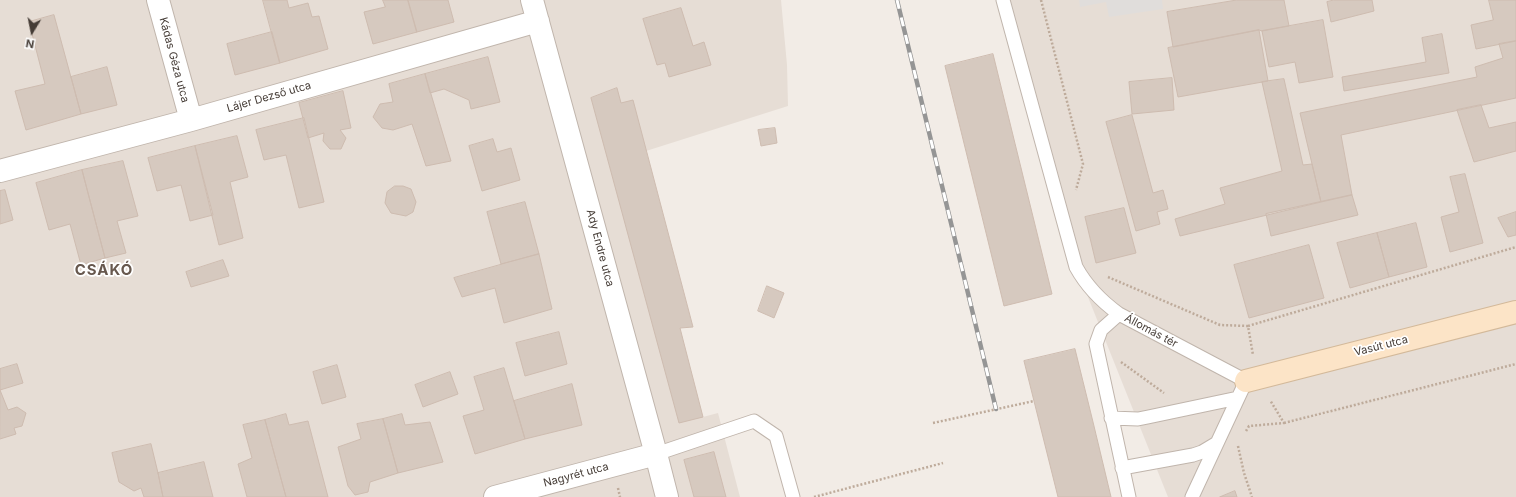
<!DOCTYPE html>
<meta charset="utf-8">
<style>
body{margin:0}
#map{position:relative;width:1516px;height:497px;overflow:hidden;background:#f2ece6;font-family:Inter,sans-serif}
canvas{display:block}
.north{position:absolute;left:12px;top:12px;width:40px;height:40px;-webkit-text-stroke:3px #fff;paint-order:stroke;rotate:190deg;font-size:11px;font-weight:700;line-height:16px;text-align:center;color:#453c36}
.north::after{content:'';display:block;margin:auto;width:14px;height:18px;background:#453c36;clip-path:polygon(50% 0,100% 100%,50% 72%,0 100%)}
</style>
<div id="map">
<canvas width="1516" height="497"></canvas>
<div class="north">N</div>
</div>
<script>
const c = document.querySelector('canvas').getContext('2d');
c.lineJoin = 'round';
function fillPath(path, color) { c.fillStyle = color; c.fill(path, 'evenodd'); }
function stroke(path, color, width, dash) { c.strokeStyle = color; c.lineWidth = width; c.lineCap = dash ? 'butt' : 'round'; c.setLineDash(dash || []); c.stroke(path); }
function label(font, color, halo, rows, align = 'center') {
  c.font = font + ' Inter,sans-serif'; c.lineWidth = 3.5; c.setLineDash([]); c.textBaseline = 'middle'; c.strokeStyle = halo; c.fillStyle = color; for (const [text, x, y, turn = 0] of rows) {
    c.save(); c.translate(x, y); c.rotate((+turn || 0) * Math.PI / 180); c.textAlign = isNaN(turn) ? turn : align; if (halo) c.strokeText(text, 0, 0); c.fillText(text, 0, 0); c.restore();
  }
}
const residential = new Path2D(`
 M0,0H781L787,65L788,106L646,151L680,328L703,417L718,413L740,497H0Z
 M1003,0H1516V497H1168L1076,267Z`);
const parking = new Path2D(`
 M1079,0H1162L1163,9L1109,17L1106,2L1080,7Z`);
const building = new Path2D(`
 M263,0H287L289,8L308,3L312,17L319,16L328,49L280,63Z
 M383,0H408L417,32L373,44L364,12L385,7Z
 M408,0H448L454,22L417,32Z
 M1237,0H1284L1289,26L1262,31L1259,30L1173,47L1167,12Z
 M1334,0H1372L1374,11L1331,22L1327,2Z
 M1489,0H1516V41L1476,49L1471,25L1493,20Z
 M681,8L693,46L704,42L711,65L669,77L665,63L657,65L643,19Z
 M54,15L81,114L26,130L15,91L45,84L29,22Z
 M1323,20L1333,77L1299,83L1295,62L1269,67L1262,31Z
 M1259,30L1268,81L1178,97L1168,48Z
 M272,32L280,63L235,75L227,44Z
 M1442,34L1449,73L1344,91L1342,77L1426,62L1422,38Z
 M1516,41V98L1341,135L1352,195L1321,202L1300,113L1477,77L1475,67L1503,58L1499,44Z
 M993,54L1052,294L1004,306L945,66Z
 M488,57L500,102L471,109L469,100L444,89L430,93L425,74Z
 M107,67L117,105L81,114L71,77Z
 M425,74L451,161L426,166L412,124L393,130L382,128L373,117L380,104L393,102L389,84Z
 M1172,78L1174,110L1132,114L1129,82Z
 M1284,79L1303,165L1312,164L1321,202L1180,236L1175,219L1225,204L1220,188L1282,171L1262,82Z
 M617,88L621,103L633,100L693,327L680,328L703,417L679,423L591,98Z
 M343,91L351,128L340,130L346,138L341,149H330L323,141L324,133L308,138L299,103Z
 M1481,105L1489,128L1516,122V151L1474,162L1457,110Z
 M1132,115L1153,193L1163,190L1168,209L1157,212L1160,224L1136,231L1106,122Z
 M304,118L324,202L299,208L286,155L264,160L256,130Z
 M775,128L777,143L761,146L758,130Z
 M237,136L248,177L230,182L243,238L219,245L195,146Z
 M493,139L497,152L511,148L520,180L482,191L469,146Z
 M195,146L213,215L190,221L181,185L157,191L148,158Z
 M123,161L138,216L117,221L126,253L105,258L82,170Z
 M82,170L105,258L81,265L70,224L49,230L36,183Z
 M1465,174L1483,243L1450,252L1441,217L1459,212L1450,177Z
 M395,186H403L411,189L416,202L413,212L406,216L391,213L385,203L387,192Z
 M5,190L13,220L0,224V191Z
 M1352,195L1358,215L1271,236L1266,214Z
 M525,202L539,254L501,264L487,212Z
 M1124,208L1136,253L1096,263L1085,217Z
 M1516,212V235L1508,237L1498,218Z
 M1416,223L1427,267L1389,277L1377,233Z
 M1377,233L1389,277L1350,288L1337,243Z
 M1309,245L1324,298L1249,318L1234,265Z
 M539,254L552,309L504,323L495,288L462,297L454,278Z
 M223,260L229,276L191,287L186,272Z
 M767,286L784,293L774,318L758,311Z
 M559,332L567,364L525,376L516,343Z
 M1075,349L1093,422L1111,497H1058L1024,361Z
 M17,364L23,383L0,390V369Z
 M337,365L346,397L322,404L313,372Z
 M504,368L525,439L475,454L463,416L484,410L474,377Z
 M450,372L458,394L423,407L415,385Z
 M572,384L582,425L525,439L514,401Z
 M0,390L8,410L17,407L26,413L22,426L14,428L16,434L0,439Z
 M286,414L289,425L308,421L328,497H286L265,420Z
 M402,414L405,425L430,422L443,462L398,473L383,419Z
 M383,419L398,473L370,482L368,492L355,495L348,486L338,447L361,439L357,424Z
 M265,420L286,497H247L238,464L252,458L243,425Z
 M151,444L158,473L163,497H144L141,488L134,491L119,482L112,453Z
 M714,452L726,497H694L684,460Z
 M204,462L213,497H163L158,473Z
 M1235,491L1237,497H1220Z`);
const path = new Path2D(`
 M1041,0L1083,164L1076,190
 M1108,277L1220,325L1248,326L1253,355
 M1248,326L1516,247
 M1121,362L1164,393
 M933,423L1034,401
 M1284,423L1516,364
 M1246,431L1249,426L1284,423L1270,400
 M1238,446L1244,473L1252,497
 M618,488L620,497
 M814,497L943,463`);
const lane = new Path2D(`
 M1003,0L1076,267C1087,287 1101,301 1119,314L1246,381L1192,497
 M1119,314L1101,330L1096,344L1129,497
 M1111,418L1138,419L1148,417L1238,398
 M656,454L754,421L776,436L793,497
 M1122,468L1193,455L1202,452L1217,443`);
const street = new Path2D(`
 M158,0L191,120
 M532,0L656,454L667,497
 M0,171L191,120L538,21
 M495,497L656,454`);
const secondary = new Path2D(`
 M1246,381L1516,312`);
const rail = new Path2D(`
 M897,0L996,409`);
const streetNames = [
 ["Kádas Géza utca",174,60,75],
 ["Lájer Dezső utca",269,97,-16],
 ["Ady Endre utca",600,248,75],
 ["Állomás tér",1151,331,28],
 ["Vasút utca",1381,346,-14],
 ["Nagyrét utca",576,475,-15]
];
const districtNames = [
 ["CSÁKÓ",104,270]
];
fillPath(residential, '#e6ddd5');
fillPath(parking, '#e0dddb');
fillPath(building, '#d6c9bf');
stroke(building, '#cebcb0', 1);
stroke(lane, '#c0b5ac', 15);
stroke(street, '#c0b5ac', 24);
stroke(secondary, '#d3b99a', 24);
stroke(path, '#beab9b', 2.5, [2, 2]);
stroke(lane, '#fff', 13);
stroke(street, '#fff', 22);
stroke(secondary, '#fce4c7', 22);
stroke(rail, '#959595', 4.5);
stroke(rail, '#fff', 3, [9]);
label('11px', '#453c36', '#fff', streetNames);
c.letterSpacing = '1px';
label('bold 15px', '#67584e', '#fff', districtNames);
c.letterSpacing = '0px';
</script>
